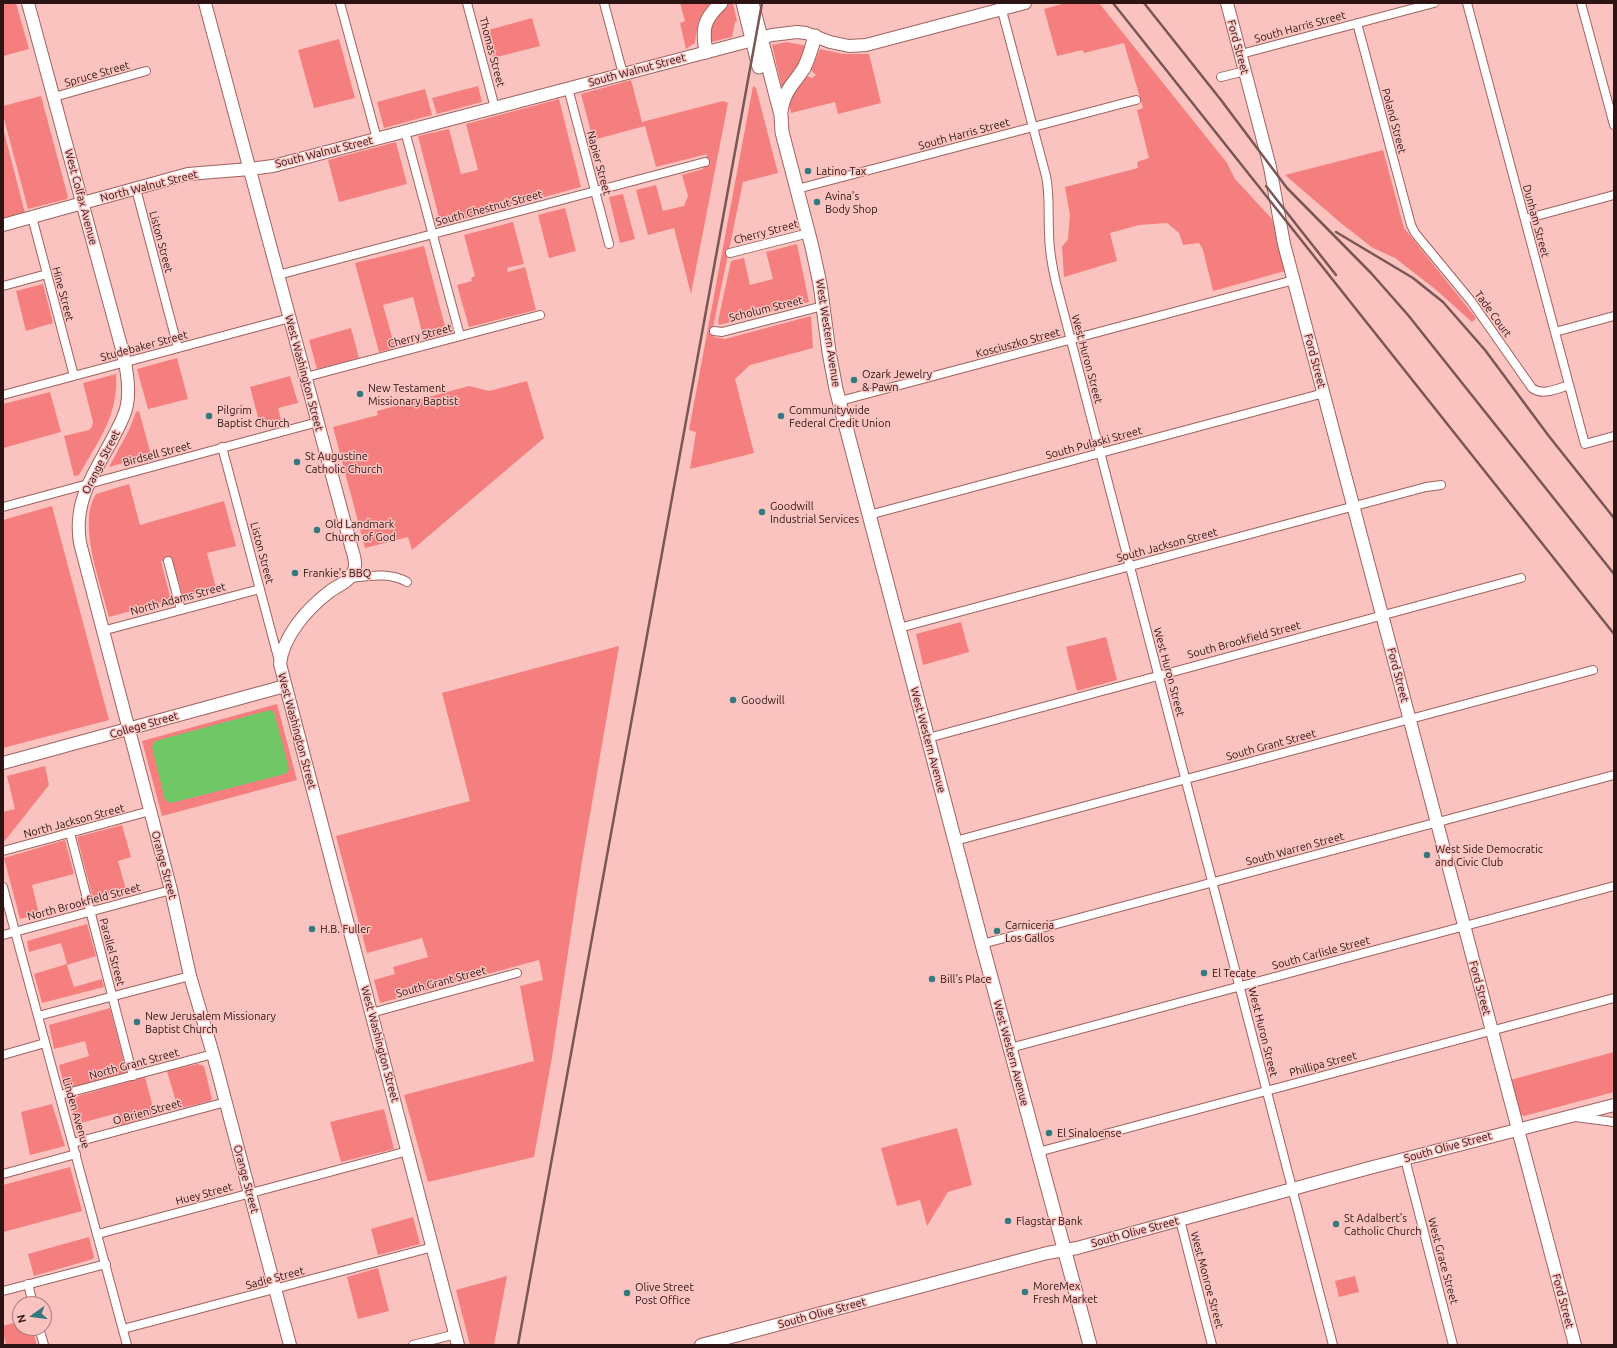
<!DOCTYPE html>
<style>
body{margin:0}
#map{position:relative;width:1617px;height:1348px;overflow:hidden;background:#fac3c0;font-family:Ubuntu,sans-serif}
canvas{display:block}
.frame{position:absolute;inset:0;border:4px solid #2c1414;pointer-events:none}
.north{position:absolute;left:12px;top:1296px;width:40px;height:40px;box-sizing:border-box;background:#fac3c0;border:1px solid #a87d7b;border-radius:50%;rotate:256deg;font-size:11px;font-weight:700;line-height:16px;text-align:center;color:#2c1414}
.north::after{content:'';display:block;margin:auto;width:14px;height:18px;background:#327a80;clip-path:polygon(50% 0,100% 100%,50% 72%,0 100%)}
</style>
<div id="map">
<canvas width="1617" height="1348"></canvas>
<div class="frame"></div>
<div class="north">N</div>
</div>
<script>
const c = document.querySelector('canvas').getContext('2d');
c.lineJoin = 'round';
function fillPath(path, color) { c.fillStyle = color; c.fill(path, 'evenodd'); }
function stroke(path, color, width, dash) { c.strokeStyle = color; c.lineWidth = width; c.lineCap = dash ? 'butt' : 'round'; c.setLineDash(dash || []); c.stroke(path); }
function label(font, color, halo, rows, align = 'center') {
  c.font = font + ' Ubuntu,sans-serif'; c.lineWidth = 3; c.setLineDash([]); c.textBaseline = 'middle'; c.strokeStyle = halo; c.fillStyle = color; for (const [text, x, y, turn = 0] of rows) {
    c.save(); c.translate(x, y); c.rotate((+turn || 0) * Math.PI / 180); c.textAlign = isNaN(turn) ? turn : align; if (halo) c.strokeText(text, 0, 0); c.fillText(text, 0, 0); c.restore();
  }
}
const green = new Path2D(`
 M3,3H16L29,49L3,56Z
 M680,3H711C697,17 698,25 695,43L686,49L680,23L685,21Z
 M729,3H733L737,21L735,22L732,37L711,42C703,28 720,12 729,3Z
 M1066,3H1099L1227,163L1235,179L1272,219L1285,271L1213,291L1203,250L1199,243L1183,245L1179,233L1167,223L1139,225L1110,233L1117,261L1064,277L1062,247L1068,239L1070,215L1065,187L1138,168L1137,162L1149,158L1137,110L1143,108L1124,43L1084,53L1082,50L1057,56L1044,9Z
 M532,18L540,46L493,58L485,31Z
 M339,39L355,98L314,108L298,50Z
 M787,42L807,46L803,59L782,88L772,45Z
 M820,49L843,54H869L881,103L838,114L835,102L791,113L789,104L790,99L806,76L812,78L816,75L811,70Z
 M631,80L642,122L723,101L728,103L691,294L674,228L648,235L636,190L656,185L663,211L684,206L688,196L682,175L703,169L707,154L656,167L645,126L593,140L581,94Z
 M478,86L482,102L437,114L432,98Z
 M753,86L756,88L778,173L743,182L712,332L714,337L725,339L811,316L813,348L750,365L735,379L754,453L690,469L696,432L689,430Z
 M425,89L432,115L384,128L377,102Z
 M41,96L68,197L67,199L28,209L3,115V106Z
 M559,99L581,187L441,225L418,136L449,129L461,174L478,170L466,124Z
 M3,128L25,213L3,219Z
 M396,142L407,184L339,202L328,160Z
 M1383,150L1404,228L1476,318L1472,322L1435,289L1395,258L1373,248L1342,224L1285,175Z
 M623,194L635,239L620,243L609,197Z
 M565,208L576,251L549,258L538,215Z
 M513,222L524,264L507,268L508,272L525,267L536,310L469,327L457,285L472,281L471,278L475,276L464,235Z
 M797,244L809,302L719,325L718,321L731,261L744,258L750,285L773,279L766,252Z
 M424,246L447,334L424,340L413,297L383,305L395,348L379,352L355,263Z
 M43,284L53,323L26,331L16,291Z
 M351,328L359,358L317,369L309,340Z
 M177,358L188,399L148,409L137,369Z
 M116,374C119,415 98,441 79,475L74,476L64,436L89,430L92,427L93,422L83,383Z
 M290,376L298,403L278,408L281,420L260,425L250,387Z
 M527,381L544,438L412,550L408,537L365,548L333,427L378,415L377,411L469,386L489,391Z
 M50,392L61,432L3,448V404Z
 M139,411L151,455L109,467L129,430L136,412Z
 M129,484L140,525L224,501L236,546L207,553L216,588L183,597L172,559L161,561L171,600L109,617C101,584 77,524 96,494Z
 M52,506L109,720L3,748V520Z
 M961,622L969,652L923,665L916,634Z
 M1106,637L1117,680L1077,691L1066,647Z
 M619,646L582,861L552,1057L534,1157L428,1182L404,1095L534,1061L520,986L543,980L539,960L380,1003L374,980L395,974L393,967L428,957L422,938L367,953L336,836L470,801L442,693Z
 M277,704L297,780L162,816L142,741Z
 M45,766L49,785L3,843V812L15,809L7,776Z
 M122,825L131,857L118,861L126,890L93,899L77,837Z
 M65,840L74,874L32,885L39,914L20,919L4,858Z
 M87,924L96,956L67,965L74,987L102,979L104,987L42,1003L34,974L67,964L61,943L29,952L27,941Z
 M110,1008L127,1073L65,1089L59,1065L89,1056L85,1041L54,1049L49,1025Z
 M1614,1052V1092L1524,1116L1519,1114L1510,1080Z
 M198,1064L204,1066L212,1099L210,1101L178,1109L167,1071Z
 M145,1077L155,1115L121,1125L118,1113L77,1124L70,1102L71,1098Z
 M52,1104L65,1146L30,1155L21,1112Z
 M384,1109L394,1149L341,1162L330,1122Z
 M957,1128L972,1185L948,1192L927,1226L920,1200L897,1206L881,1148Z
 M70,1167L82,1211L3,1232V1185Z
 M413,1217L420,1244L378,1255L371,1229Z
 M89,1237L94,1257L93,1259L34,1276L28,1254Z
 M378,1268L389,1311L358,1319L347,1277Z
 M507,1276L494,1345H470L456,1290Z
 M1355,1276L1359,1292L1339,1297L1335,1281Z
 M20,1321V1328H32L37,1345H6L3,1333V1326Z`);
const water = new Path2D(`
 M270,710L274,712L289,769L285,774L171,803L165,800L152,747L155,741Z`);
const street = new Path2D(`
 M340,3L377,139
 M467,3L495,108
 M604,3L623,74
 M1000,3L1046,176C1050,195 1048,213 1049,232C1049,249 1052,266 1056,283L1333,1345
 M1467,3L1583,437L1585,444L1614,436
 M1581,3L1614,125
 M1357,23L1411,225L1415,233L1471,301L1532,388C1542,396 1557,389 1569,385
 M1241,54L1434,3
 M1221,77L1245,71
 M568,88L609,244
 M54,97L146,71
 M405,131L460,336
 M136,189L178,348
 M797,189L1136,100
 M32,217L74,376
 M1525,219L1614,195
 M730,253L809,233
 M278,275L705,162
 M3,286L47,274
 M714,331L722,332L823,306
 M1555,332L1614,316
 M306,377L540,315
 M3,395L290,318
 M840,401L1294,280
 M222,447L279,661
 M3,507L318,422
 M869,515L1324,393
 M168,561L181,610
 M350,578C369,576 390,572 407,582
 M899,628L1426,487L1441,485
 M102,631L260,589
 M928,738L1521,578
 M70,833L133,1076
 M955,841L1593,670
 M3,851L150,811
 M3,887L127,1345
 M3,935L171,890
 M982,944L1614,775
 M371,1013L517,973
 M38,1016L190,976
 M1010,1048L1614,886
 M3,1055L45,1043
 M60,1095L213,1054
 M1575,1117L1614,1122
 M73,1143L226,1102
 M1038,1152L1614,998
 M1405,1159L1453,1345
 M3,1174L76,1154
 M1180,1220L1212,1345
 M98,1234L408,1151
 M28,1284L33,1304
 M3,1291L106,1264
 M39,1328L44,1345
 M123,1329L433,1247
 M413,1345L456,1334`);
const secondary = new Path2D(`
 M28,3L123,353C127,370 130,388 127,405C125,416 119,426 114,436C95,473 73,499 80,543L171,890L190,976L213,1054L290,1345
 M205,3L351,546C353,553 357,563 354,570C350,582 338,585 329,592C307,609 283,636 280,664L458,1345
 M1227,3L1270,167L1284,244L1575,1345
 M3,225L188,174L250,169L273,166L772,35L797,32L806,33L830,42L849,46L866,45L1025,3
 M3,763L285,686
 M701,1345L1047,1253L1077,1248L1373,1167L1614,1105`);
const primary = new Path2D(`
 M743,3L759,67
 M752,3L781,115L782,132L812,247L820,284L829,352L836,389L982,944L1090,1345
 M706,52C702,29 703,20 721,3
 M781,112C784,90 793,85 804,68C809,58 812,47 815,36`);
const rail = new Path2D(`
 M1113,3L1614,634
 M1144,3L1221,100L1287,188L1371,273L1408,315L1614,574
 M1266,186L1336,275
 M1336,232L1413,278L1443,302L1485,350L1548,435L1614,518
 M518,1345L762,3`);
const markers = [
 [808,171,4,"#327a80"],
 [817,202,4,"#327a80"],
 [854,380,4,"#327a80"],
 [360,394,4,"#327a80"],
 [209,416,4,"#327a80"],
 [781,416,4,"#327a80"],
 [297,462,4,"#327a80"],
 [762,512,4,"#327a80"],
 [317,530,4,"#327a80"],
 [295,573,4,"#327a80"],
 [733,700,4,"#327a80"],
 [1427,855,4,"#327a80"],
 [312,929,4,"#327a80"],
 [997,931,4,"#327a80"],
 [1204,973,4,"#327a80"],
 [932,979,4,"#327a80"],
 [137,1022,4,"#327a80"],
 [1049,1133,4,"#327a80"],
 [1008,1221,4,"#327a80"],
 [1336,1224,4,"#327a80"],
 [1025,1292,4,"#327a80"],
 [627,1293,4,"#327a80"]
];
const streetNames = [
 ["South Harris Street",1300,27,-15],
 ["Ford Street",1238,47,75],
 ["Thomas Street",492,52,75],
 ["South Walnut Street",637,70,-15],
 ["Spruce Street",97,74,-16],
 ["Poland Street",1394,121,75],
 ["South Harris Street",964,134,-15],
 ["South Walnut Street",324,152,-14],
 ["Napier Street",599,163,75],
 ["North Walnut Street",149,186,-14],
 ["West Colfax Avenue",81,197,75],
 ["South Chestnut Street",489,208,-15],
 ["Dunham Street",1536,221,75],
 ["Cherry Street",766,232,-15],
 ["Liston Street",161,242,75],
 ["Hine Street",63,294,75],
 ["Scholum Street",766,309,-14],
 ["Tade Court",1493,314,54],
 ["West Western Avenue",828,333,81],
 ["Cherry Street",420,336,-15],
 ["Kosciuszko Street",1018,343,-15],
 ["Studebaker Street",144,346,-15],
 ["West Huron Street",1087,359,75],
 ["Ford Street",1315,361,75],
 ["West Washington Street",304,373,75],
 ["South Pulaski Street",1094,443,-15],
 ["Birdsell Street",157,454,-15],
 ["Orange Street",101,462,-63],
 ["South Jackson Street",1167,545,-15],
 ["Liston Street",262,553,75],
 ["North Adams Street",178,599,-15],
 ["South Brookfield Street",1244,640,-15],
 ["West Huron Street",1169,672,75],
 ["Ford Street",1398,675,75],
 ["College Street",144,725,-16],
 ["West Washington Street",297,731,75],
 ["West Western Avenue",928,740,75],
 ["South Grant Street",1271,745,-15],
 ["North Jackson Street",74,821,-15],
 ["South Warren Street",1295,849,-15],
 ["Orange Street",164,865,75],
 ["North Brookfield Street",84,902,-15],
 ["Parallel Street",112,952,75],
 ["South Carlisle Street",1321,953,-15],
 ["South Grant Street",441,982,-15],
 ["Ford Street",1480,988,75],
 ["West Huron Street",1263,1032,76],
 ["West Washington Street",380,1044,75],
 ["West Western Avenue",1011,1053,75],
 ["North Grant Street",134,1064,-15],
 ["Phillipa Street",1323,1064,-15],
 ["O Brien Street",147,1112,-15],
 ["Linden Avenue",76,1113,74],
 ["South Olive Street",1448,1147,-15],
 ["Orange Street",246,1179,75],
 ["Huey Street",204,1194,-15],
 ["South Olive Street",1135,1232,-15],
 ["West Grace Street",1443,1261,75],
 ["Sadie Street",275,1278,-15],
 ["West Monroe Street",1207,1280,75],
 ["Ford Street",1563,1301,75],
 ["South Olive Street",822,1313,-15]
];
const poiNames = [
 ["Latino Tax",816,171],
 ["Avina's",825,196],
 ["Body Shop",825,209],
 ["Ozark Jewelry",862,374],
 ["& Pawn",862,387],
 ["New Testament",368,388],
 ["Missionary Baptist",368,401],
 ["Pilgrim",217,410],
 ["Baptist Church",217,423],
 ["Communitywide",789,410],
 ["Federal Credit Union",789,423],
 ["St Augustine",305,456],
 ["Catholic Church",305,469],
 ["Goodwill",770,506],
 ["Industrial Services",770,519],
 ["Old Landmark",325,524],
 ["Church of God",325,537],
 ["Frankie's BBQ",303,573],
 ["Goodwill",741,700],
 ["West Side Democratic",1435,849],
 ["and Civic Club",1435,862],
 ["Carniceria",1005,925],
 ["Los Gallos",1005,938],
 ["H.B. Fuller",320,929],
 ["El Tecate",1212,973],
 ["Bill's Place",940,979],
 ["New Jerusalem Missionary",145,1016],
 ["Baptist Church",145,1029],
 ["El Sinaloense",1057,1133],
 ["St Adalbert's",1344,1218],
 ["Catholic Church",1344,1231],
 ["Flagstar Bank",1016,1221],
 ["MoreMex",1033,1286],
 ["Fresh Market",1033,1299],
 ["Olive Street",635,1287],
 ["Post Office",635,1300]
];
fillPath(green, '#f57f7e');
fillPath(water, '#6ec764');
stroke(street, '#9f6260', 10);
stroke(secondary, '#9f6260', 14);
stroke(primary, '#9f6260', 15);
stroke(street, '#fff', 8);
stroke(secondary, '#fff', 12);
stroke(primary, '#fff', 13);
stroke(rail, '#7a5655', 2.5);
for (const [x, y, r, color] of markers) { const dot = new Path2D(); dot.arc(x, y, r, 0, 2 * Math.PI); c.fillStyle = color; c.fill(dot); stroke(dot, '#fac3c0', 1.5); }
label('11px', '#2c1414', '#fac3c0', streetNames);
label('11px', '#2c1414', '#fac3c0', poiNames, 'left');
</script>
